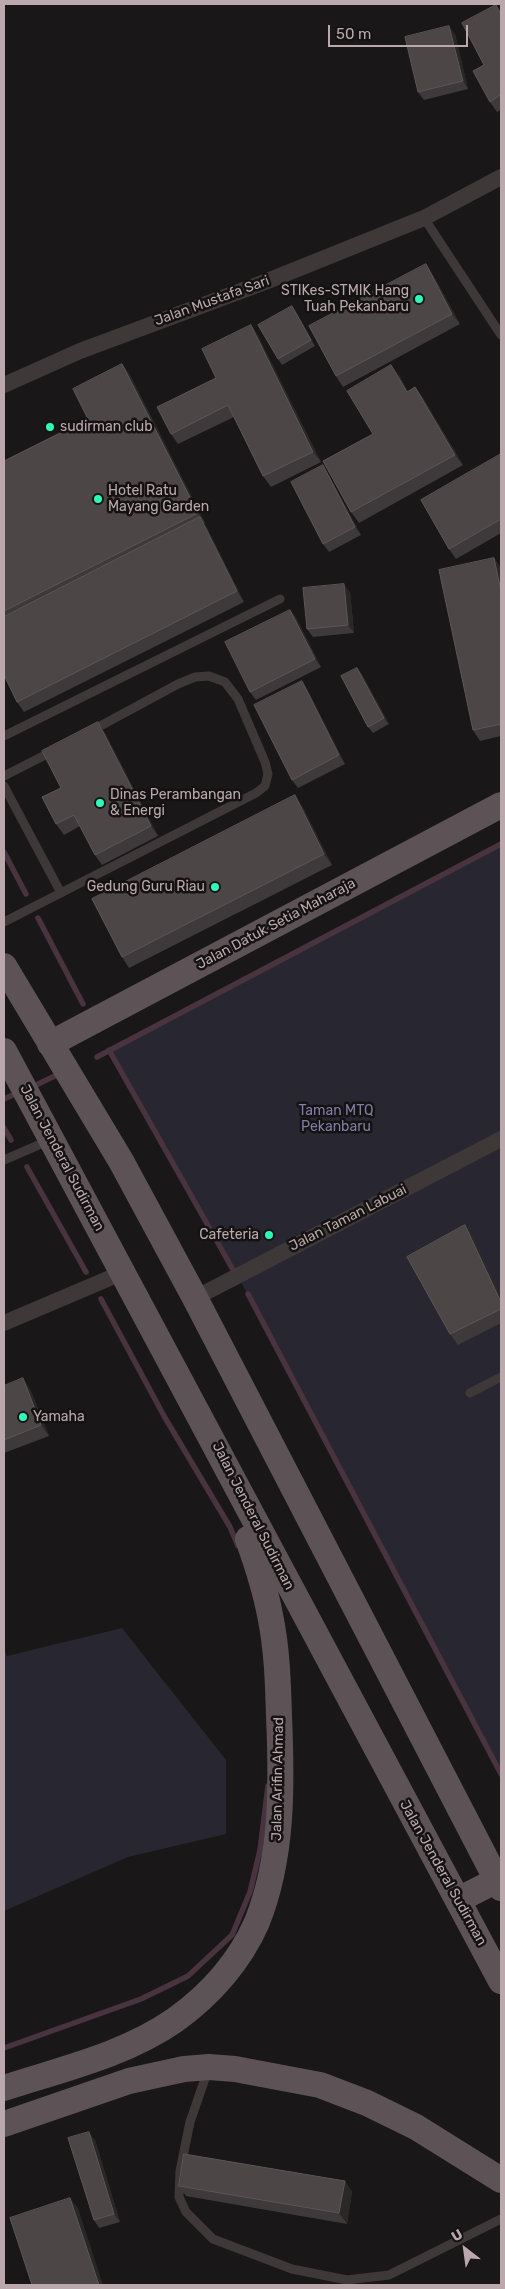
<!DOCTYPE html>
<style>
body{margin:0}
#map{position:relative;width:505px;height:2289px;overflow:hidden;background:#191717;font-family:Rubik,sans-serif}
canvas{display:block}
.frame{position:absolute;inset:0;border:5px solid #baa8ad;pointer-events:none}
.north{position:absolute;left:440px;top:2224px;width:50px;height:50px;-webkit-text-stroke:4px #141212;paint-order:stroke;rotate:330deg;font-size:14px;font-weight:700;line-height:20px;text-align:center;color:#baa8ad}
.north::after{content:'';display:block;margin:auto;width:18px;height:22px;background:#baa8ad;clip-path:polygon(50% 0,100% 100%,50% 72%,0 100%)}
.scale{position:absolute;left:328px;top:25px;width:140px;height:22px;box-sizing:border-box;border:2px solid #baa8ad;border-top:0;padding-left:6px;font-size:15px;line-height:18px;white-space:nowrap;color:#baa8ad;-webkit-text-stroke:4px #141212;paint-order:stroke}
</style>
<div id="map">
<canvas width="505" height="2289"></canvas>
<div class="frame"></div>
<div class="north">U</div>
<div class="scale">50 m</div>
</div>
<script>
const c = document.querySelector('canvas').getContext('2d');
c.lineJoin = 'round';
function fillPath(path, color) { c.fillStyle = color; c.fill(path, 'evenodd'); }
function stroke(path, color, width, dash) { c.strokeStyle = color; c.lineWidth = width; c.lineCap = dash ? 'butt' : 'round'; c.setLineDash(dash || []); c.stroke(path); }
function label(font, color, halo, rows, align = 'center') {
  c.font = font + ' Rubik,sans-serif'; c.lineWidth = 5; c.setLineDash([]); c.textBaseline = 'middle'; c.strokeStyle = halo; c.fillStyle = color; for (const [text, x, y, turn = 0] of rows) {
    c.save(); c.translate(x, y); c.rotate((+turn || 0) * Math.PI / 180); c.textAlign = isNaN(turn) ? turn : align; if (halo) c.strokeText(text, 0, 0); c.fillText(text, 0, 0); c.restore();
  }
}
const green = new Path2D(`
 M501,844V1774L252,1301L206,1224L109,1050Z
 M122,1628L226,1760V1834L128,1857L4,1911V1649L7,1656Z`);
const stream = new Path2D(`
 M4,852L26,894
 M38,918L83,1004
 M109,1050L232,1268
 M97,1057L501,844
 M36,1085L61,1073
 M4,1099L15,1094
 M4,1128L11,1140
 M27,1167L86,1272
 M248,1294L501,1774
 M101,1299L164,1416L230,1527L238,1546
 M4,2048L141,1999L188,1976L232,1935L250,1892L260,1850L268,1786`);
const lane = new Path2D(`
 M424,218L501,335
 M4,736L280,599
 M4,776L55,750
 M4,786L61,893
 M4,922L256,793L265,786L268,774L265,762L238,699L225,682L209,676L195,677L178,684L91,731
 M4,1160L50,1140
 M470,1393L501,1377
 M208,2070L190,2122L180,2171L179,2197L186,2212L213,2239L292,2269L347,2280L389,2275L501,2219`);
const street = new Path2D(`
 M4,385L80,351L265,282L424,218L501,177
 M195,1298L501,1139
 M4,1323L124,1272`);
const primary = new Path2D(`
 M4,966L121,1161L195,1298L501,1888
 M50,1044L501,805
 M4,1051L501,1981
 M458,1900L497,1880
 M4,2088C62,2069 125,2055 175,2020C210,1995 240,1961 257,1922C283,1857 282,1785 279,1716C278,1682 277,1648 270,1615C265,1588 257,1564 248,1539
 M4,2124L129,2081L184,2069L209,2067L235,2069L320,2085L367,2103L416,2127L501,2180`);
const wall = new Path2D(`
 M501,12V110L497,112L490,102L484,65Z
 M455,34L468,89L424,100L418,92Z
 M426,264L433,275L460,324L343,387L336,376Z
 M296,312L315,346L282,365L278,359Z
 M251,325L258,336L321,462L271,487L263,476L234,417L178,444L171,434L216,378Z
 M122,364L130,375L205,523L204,524L207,528L244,602L24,712L17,702L4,675V461L88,419Z
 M399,375L408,392L415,387L423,398L463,465L359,523L351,512L373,434Z
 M501,454V533L456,559L449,549Z
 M328,474L361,535L329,552L323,544Z
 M494,558L501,568V736L480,741L473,730Z
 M350,592L354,633L313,637L307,629Z
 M290,610L296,618L321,667L256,700L250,692Z
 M357,668L361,673L389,724L373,733L368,727Z
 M307,689L345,764L298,788L292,780Z
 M105,733L158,836L102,865L95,855L80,826L64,835L56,824L61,788Z
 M302,806L332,865L129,968L122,957Z
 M465,1225L472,1235L501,1297V1323L458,1345L450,1334Z
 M4,1386L30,1389L49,1436L4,1453Z
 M95,2140L120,2222L99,2228L94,2220Z
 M345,2181L352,2192L347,2224L186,2196L179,2186Z`);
const shadedWall = new Path2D(`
 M449,26L455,34L468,89L463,81Z
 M426,264L433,275L460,324L452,314Z
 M292,306L296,312L315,346L311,340Z
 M251,325L258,336L321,462L313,452Z
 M122,364L130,375L205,523L198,513Z
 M391,365L399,375L414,403L407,392Z
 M415,387L423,398L463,465L455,455Z
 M323,465L328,474L361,535L355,527Z
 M200,517L207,528L244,602L237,591Z
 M494,558L501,568V591Z
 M344,584L350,592L354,633L348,625Z
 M290,610L296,618L321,667L315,659Z
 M357,668L361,673L389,724L384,718Z
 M302,681L307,689L345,764L339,755Z
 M98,722L105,733L158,836L151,826Z
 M295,795L302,806L332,865L324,854Z
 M465,1225L472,1235L501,1297V1302Z
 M23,1378L30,1389L49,1436L41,1425Z
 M89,2132L95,2140L120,2222L114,2214Z
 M345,2181L352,2192L347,2224L339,2213Z
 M70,2198L78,2208L103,2285H99Z`);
const building = new Path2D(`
 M496,5L501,14V97L500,95L490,102L473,71L484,65L462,23Z
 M449,26L463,81L418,92L405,37Z
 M426,264L452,314L336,376L309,326Z
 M292,306L311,340L278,359L258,325Z
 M251,325L313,452L263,476L228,405L171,434L157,407L216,378L202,349Z
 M122,364L198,513L4,611V461L88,419L73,389Z
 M391,365L407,392L415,387L455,455L351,512L323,461L373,434L347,391Z
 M501,454V519L449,549L421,500Z
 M323,465L355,527L323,544L291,482Z
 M200,517L237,591L17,702L4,675V617Z
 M494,558L501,591V724L473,730L439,570Z
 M344,584L348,625L307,629L303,588Z
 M290,610L315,659L250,692L225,642Z
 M357,668L384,718L368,727L341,676Z
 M302,681L339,755L292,780L254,705Z
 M98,722L151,826L95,855L74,815L56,824L42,797L61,788L42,751Z
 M295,795L324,854L122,957L92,899Z
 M465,1225L501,1302V1309L450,1334L407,1257Z
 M23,1378L41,1425L4,1440V1386Z
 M89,2132L114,2214L94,2220L68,2138Z
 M184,2154L345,2181L339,2213L179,2186Z
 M70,2198L99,2285H32L10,2218Z`);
const markers = [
 [419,299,5,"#2dfbb7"],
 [50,427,5,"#2dfbb7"],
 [98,499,5,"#2dfbb7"],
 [100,803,5,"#2dfbb7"],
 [215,887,5,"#2dfbb7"],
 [269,1235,5,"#2dfbb7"],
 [23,1417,5,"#2dfbb7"]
];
const poiNames = [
 ["STIKes-STMIK Hang",409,291,"right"],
 ["Tuah Pekanbaru",409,307,"right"],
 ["sudirman club",60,427],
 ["Hotel Ratu",108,491],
 ["Mayang Garden",108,507],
 ["Dinas Perambangan",110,795],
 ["& Energi",110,811],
 ["Gedung Guru Riau",205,887,"right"],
 ["Cafeteria",259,1235,"right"],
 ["Yamaha",33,1417]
];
const streetNames = [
 ["Jalan Mustafa Sari",212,301,-20],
 ["Jalan Datuk Setia Maharaja",276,924,-28],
 ["Jalan Jenderal Sudirman",62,1158,62],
 ["Jalan Taman Labuai",348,1218,-27],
 ["Jalan Jenderal Sudirman",253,1516,63],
 ["Jalan Arifin Ahmad",278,1779,-89],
 ["Jalan Jenderal Sudirman",443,1873,61]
];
const parkNames = [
 ["Taman MTQ",336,1111],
 ["Pekanbaru",336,1127]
];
fillPath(green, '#282631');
stroke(stream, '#48333e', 5.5);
stroke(lane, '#3e3839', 9);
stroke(street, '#3e3839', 16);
stroke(primary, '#5d5356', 26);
fillPath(wall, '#3e3a3b');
fillPath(shadedWall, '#2a2727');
fillPath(building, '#4c4647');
stroke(building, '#5d5557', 1);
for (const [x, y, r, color] of markers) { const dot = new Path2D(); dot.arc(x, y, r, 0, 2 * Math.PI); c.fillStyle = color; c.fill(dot); stroke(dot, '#141212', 2); }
label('14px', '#baa8ad', '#141212', poiNames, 'left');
label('14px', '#baa8ad', '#141212', streetNames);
label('14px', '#817ea5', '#141212', parkNames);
</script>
